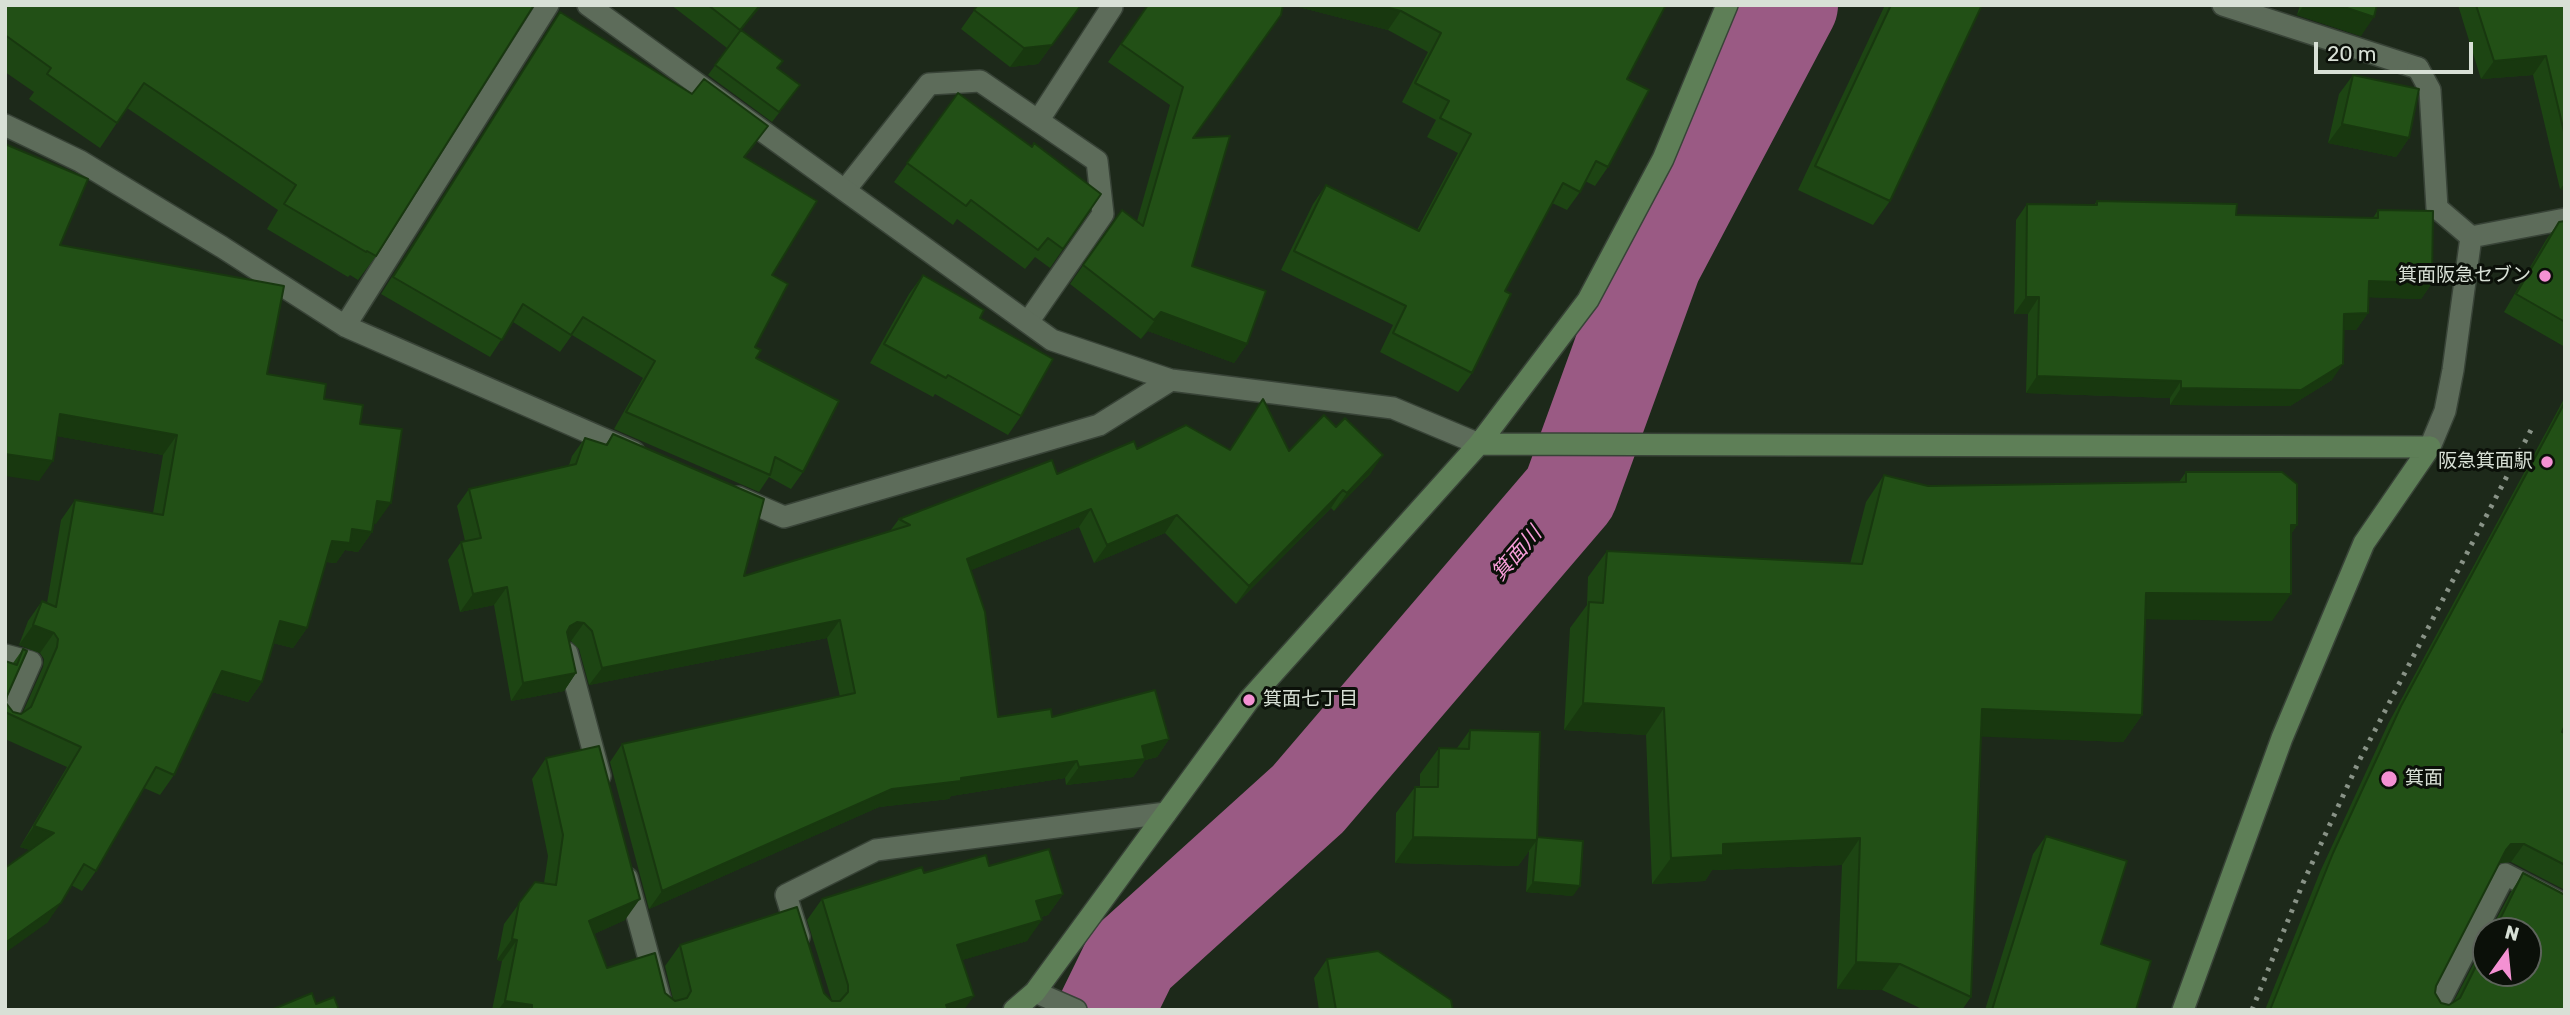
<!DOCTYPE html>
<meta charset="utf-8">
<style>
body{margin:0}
#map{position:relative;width:2570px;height:1015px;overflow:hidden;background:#1d291a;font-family:Rubik,sans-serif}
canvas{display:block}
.frame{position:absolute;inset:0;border:7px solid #d8e0d6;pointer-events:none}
.north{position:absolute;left:2472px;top:917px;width:70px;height:70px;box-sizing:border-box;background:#0b1009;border:2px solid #5d635b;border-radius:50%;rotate:15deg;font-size:19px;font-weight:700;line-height:28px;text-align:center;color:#d8e0d6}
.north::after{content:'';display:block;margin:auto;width:24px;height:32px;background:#f491d3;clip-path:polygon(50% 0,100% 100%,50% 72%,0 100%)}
.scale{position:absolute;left:2314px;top:42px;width:159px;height:32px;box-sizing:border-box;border:4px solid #d8e0d6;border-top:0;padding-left:9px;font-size:21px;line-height:24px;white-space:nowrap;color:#d8e0d6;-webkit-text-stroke:5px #0b1009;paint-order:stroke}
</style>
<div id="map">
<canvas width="2570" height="1015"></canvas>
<div class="frame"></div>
<div class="north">N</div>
<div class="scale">20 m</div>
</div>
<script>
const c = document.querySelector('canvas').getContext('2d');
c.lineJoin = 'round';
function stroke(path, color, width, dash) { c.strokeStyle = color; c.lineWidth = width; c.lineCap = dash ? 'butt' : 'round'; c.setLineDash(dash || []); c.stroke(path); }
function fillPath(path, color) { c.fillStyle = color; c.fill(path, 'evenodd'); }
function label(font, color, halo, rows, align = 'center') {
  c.font = font + ' Rubik,"Noto Sans JP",sans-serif'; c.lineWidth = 6; c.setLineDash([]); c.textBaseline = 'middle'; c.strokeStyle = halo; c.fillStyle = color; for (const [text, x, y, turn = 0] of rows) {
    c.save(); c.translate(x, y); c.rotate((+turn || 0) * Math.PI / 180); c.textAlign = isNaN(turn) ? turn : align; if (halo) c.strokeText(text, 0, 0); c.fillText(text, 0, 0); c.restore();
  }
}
const river = new Path2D(`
 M1106,1010L1131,959L1308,799L1570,493L1654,262L1790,5`);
const lane = new Path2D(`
 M2223,5L2418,68
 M1038,121L1112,7
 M845,190L929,84L980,81L1097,161L1103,214L1028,322`);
const street = new Path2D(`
 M588,5L1052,340L1171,380L1393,408L1479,444
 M2418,68L2430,90L2437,208L2471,237
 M5,125L80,161L222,247L345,326L634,452
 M345,326L548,5
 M2430,447L2445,411L2453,370L2471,237L2565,219
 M738,497L784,517L1099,425L1171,380
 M567,653L600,776
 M5,655L31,662L5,721
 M627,878L663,1010
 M799,937L786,895L876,850L1166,813
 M1035,992L1076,1010
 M2435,1010L2505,874L2565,905`);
const secondary = new Path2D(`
 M1479,444L2430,447
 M1014,1010L1035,992L1249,700L1479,444L1588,300L1663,159L1727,5
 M2183,1010L2282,738L2364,543L2430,447`);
const rail = new Path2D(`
 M2252,1010L2303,883L2359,761L2532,428`);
const wall = new Path2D(`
 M5,5H534L376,256L358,280L350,275L348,277L267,229L278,210L127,108L100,148L29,99L34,92L5,72Z
 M671,5H762L741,30L778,68L793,95L772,122L708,75L733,41L727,48Z
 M978,5H1081L1038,64L1010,67L961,29Z
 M1148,5H1283L1194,138L1192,266L1247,344L1234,363L1148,331L1141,339L1070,284L1122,210L1137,221L1170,105L1108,62Z
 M1291,5H1666L1627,79L1608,167L1595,186L1585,181L1580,192L1567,210L1552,203L1505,291L1472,373L1458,392L1380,352L1393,325L1281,270L1313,204L1326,185L1417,230L1458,153L1427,137L1436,120L1402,102L1428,52L1388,30Z
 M1885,5H1982L1890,201L1873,225L1798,190Z
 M2300,5H2377L2361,36L2297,15Z
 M2458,5H2565V190L2560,189L2533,75L2481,79Z
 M560,12L756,143L745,157L772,275L755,347L756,358L803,472L791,489L769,477L759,492L614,429L643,378L572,335L560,352L513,322L490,357L381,294L549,29Z
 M2353,75L2409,138L2396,157L2328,143L2339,94Z
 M958,93L1032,147L1101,194L1050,268L1035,257L1025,269L957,219L953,225L894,182Z
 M2097,201L2236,215L2373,218L2378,210L2432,283L2421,299L2368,297V313L2356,330H2344L2332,380L2290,406L2170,405V398L2026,393L2028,314H2014L2016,220L2027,204L2094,205Z
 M2565,221V347L2504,312L2546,240L2559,222Z
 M60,245L267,374L324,399L360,424L376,524L374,523L372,532L358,552L345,550L336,563L326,562L307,628L293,648L273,643L262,682L248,702L212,692L174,775L160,795L144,788L96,871L82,891L71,885L47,923L30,850L20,847L67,767L5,739V661L13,663L23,649L7,696L6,703L13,712L21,714L23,712L43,667L44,659L40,653L19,645L28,621L42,601L47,603L61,520L75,500L153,513L163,455L57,436L39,481Z
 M923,275L980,318L1021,416L1008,435L935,394L933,397L870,363L909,294Z
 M2565,397V725L2562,732L2565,733V890L2511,862L2499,863L2436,986L2435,993L2441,1003L2449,1005L2454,1001L2486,940V973L2528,931H2490L2511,892L2523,873L2565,1010H2265L2320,872L2388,724Z
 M1263,399L1289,451L1371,473L1334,511L1331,508L1236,604L1165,533L1094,563L1079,527L971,570L998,717H1052L1169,739L1157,757L1145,760L1133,777L1066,785L1065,778L951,796L949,799L879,807L649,909L610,762L622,744L840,697L827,638L589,685L579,649L571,641L569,640L576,673L564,691L511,701L494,605L460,612L448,560L461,542L465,541L457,506L469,489L569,465L572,456L585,438L605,445L613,434L744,576L890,531L899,519L1057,474L1137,449L1230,450Z
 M2186,472L2297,525L2291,534L2272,621L2145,619L2142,715L2123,742L1981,736L1971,997L1962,1010H1924L1882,990L1837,989L1842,865L1712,870L1705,881L1652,884L1646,735L1564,730L1570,628L1587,605L1588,577L1607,551L1850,564L1866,502L1884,475L1928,486L2179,482Z
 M1470,730L1537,837L1573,896L1526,892L1529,851L1518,866L1395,863L1396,813L1415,787H1420V774L1439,748H1457Z
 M546,758L625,920L594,934L607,968L665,993L673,999L665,966L680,945L824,993L832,1001L807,920L822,899L924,873L989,866L1063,894L1048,915L1041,917L1027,941L962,960L964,1010H492L502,961L497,960L504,924L535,882L544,883L548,856L532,779Z
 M2046,836L2101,944L2136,1010H1985L2033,854Z
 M1327,959L1453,1010H1319L1314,978Z`);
const shadedWall = new Path2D(`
 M760,5H762L727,48L740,30Z
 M1081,5L1038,64L1010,67L1024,48Z
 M1291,5H1377L1401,11L1388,30Z
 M2304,5H2338L2374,17L2361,36L2297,15Z
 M2546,56L2533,75L2481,79L2494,61Z
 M2342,124L2409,138L2396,157L2328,143Z
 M2565,183V190L2560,189Z
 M2369,281L2432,283L2421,299L2357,297Z
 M2026,297H2039L2028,314H2014Z
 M1161,312L1247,344L1234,363L1148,331L1141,339Z
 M2368,313L2356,330H2333L2344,314Z
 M2343,364L2332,380L2290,406L2170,405L2181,388Z
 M2037,376L2181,381L2170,398L2026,393Z
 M60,414L177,435L163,455L45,434Z
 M5,454L53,461L39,481L5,476Z
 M1383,455L1371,473L1334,511L1347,493Z
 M1343,490L1331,508L1236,604L1249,586Z
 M377,501L391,503L376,524L363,522Z
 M1091,509L1079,527L954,577L967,559Z
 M1177,515L1165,533L1094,563L1107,545Z
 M2291,525H2297L2279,552Z
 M352,529L372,532L358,552L345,550L336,563L318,561L332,541Z
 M507,587L494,605L460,612L473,594Z
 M2146,593L2291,594L2272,621L2128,619Z
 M840,620L827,638L589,685L602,668Z
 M280,621L307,628L293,648L265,641Z
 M577,622L584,623L571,641L564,640L557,644L570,626Z
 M33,625L54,633L40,653L19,645Z
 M222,671L262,682L248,702L208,691Z
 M576,673L564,691L511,701L523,683Z
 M1583,703L1664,708L1646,735L1564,730Z
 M1982,709L2142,715L2123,742L1964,736Z
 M1169,739L1157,757L1145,760L1133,777L1066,785L1079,767L1142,746Z
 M1077,761L1065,778L951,796L949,799L879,807L649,909L662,891L892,789Z
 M34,826L54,833L40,853L20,847Z
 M1413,837L1537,840L1518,866L1395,863Z
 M1860,838L1842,865L1712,870L1705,881L1652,884L1671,858L1723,844Z
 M2511,844H2524L2511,862L2499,863L2506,850Z
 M1533,882L1580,886L1573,896L1526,892Z
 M1063,894L1048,915L1021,922L1036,901Z
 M640,899L625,920L574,943L589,921Z
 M61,903L47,923L5,953V943Z
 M1042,920L1027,941L942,966L957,945Z
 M512,939L517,940L502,961L497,960Z
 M1856,962L1900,964L1882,990L1837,989Z
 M974,996L964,1010H943L946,1005Z
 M505,1001L532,1005L529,1010H498Z`);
const building = new Path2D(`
 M5,5H534L376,256L367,251L366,252L284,204L296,185L144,83L117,123L47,74L51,68L5,35Z
 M708,5H760L740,30Z
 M978,5H1081L1052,45L1024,48L974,10Z
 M1148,5H1283L1281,15L1193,138L1230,136L1192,266L1266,291L1247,344L1161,312L1154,320L1083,265L1122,210L1143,226L1183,87L1121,44Z
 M1377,5H1666L1627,79L1649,90L1608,167L1596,161L1580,192L1563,183L1505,291L1511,294L1472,373L1393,333L1406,306L1294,251L1326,185L1419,231L1471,134L1440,118L1449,101L1415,83L1441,33L1401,11Z
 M1891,5H1982L1890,201L1815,166Z
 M2338,5H2377L2374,17Z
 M2476,5H2565V136L2546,56L2494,61Z
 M560,12L692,94L704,79L768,126L744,157L817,201L772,275L788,284L755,347L761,350L756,358L839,401L803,472L775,457L770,475L626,412L655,361L583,317L571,335L523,304L502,340L393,277Z
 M741,30L783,61L777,68L800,85L779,112L715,65Z
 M2353,75L2419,89L2409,138L2342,124Z
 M958,93L1032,147L1034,143L1101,194L1063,249L1048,238L1038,250L971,200L966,206L907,163Z
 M5,144L88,179L60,245L284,286L267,374L326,384L324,399L363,405L360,424L402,429L391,503L377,501L372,532L352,529L350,543L332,541L307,628L280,621L262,682L222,671L174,775L156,767L96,871L84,864L61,903L5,943V868L54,833L34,826L81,747L5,712V661L17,665L23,649L27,651L7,696L6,703L13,712L21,714L31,707L57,647L58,639L54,633L33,625L42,601L56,607L75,500L163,515L177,435L60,414L53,461L5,454Z
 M2097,201L2237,204L2236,215L2378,218V210L2433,211L2432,283L2369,281L2368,313L2344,314L2343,364L2301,390L2181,388V381L2037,376L2039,297H2026L2027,204L2097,205Z
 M2565,221V322L2516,294L2559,222Z
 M923,275L984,310L980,318L1053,359L1021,416L948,375L946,378L884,344Z
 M1263,399L1289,451L1324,415L1336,427L1345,418L1383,455L1347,493L1343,490L1249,586L1177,515L1107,545L1091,509L967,559L985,612L998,717L1051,709L1052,717L1155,690L1169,739L1142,746L1145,759L1079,767L1077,761L961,778V781L892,789L662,891L622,744L855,693L840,620L602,668L592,631L584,623L577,622L570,626L567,632L576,673L523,683L507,587L473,594L461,542L481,538L469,489L576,464L585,438L607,445L613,434L764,499L744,576L910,525L899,519L1052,460L1057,474L1134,441L1137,449L1186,425L1230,450Z
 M2565,402V725L2562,732L2565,733V865L2524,844H2511L2506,850L2436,986L2435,993L2441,1003L2449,1005L2460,998L2486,946V973H2528V931H2494L2523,873L2565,895V1010H2270L2333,853L2401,706Z
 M2186,472H2282L2297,484V525H2291V594L2146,593L2142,715L1982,709L1971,997L1900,964L1856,962L1860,838L1723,844V855L1671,858L1664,708L1583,703L1589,602L1603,603L1607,551L1862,564L1884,475L1928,486L2186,482Z
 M1470,730L1540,732L1537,840L1413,837L1415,787H1438L1439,748L1469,749Z
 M599,746L640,899L589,921L607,968L655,953L665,993L675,1001L687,998L691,991L680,945L797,907L824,993L832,1001H840L848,992V985L822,899L922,867L924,873L986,855L989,866L1049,849L1063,894L1036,901L1042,920L957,945L974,996L946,1005L948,1010H532V1005L505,1001L517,940L512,939L519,903L535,882L556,885L563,835L546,758Z
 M2046,836L2127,861L2101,944L2151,961L2136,1010H1992Z
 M1537,837L1583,841L1580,886L1533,882Z
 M1378,951L1451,1000L1453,1010H1336L1327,959Z
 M312,993L316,1004L334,997L339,1010H271Z`);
const markers = [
 [2545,276,7,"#f491d3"],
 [2547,462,7,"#f491d3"],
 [1249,700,7,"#f491d3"],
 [2389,779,9,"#f491d3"]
];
const poiNames = [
 ["箕面阪急セブン",2531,276],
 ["阪急箕面駅",2533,462],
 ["箕面七丁目",1263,700,"left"],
 ["箕面",2405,779,"left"]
];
const waterNames = [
 ["箕面川",1517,554,-49]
];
stroke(river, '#9a5a84', 96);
stroke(lane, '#384337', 24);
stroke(street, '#384337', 24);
stroke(secondary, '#384337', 24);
stroke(lane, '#5d6c5a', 21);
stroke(street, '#5d6c5a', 21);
stroke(secondary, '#5e7f57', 21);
stroke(rail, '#899387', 5, [3.5, 7]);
fillPath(wall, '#1d4513');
fillPath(shadedWall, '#18380f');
fillPath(building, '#225016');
stroke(building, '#18380f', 2);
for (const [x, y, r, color] of markers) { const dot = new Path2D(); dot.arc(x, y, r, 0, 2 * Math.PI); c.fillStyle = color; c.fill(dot); stroke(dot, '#0b1009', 2.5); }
label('19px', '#d8e0d6', '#0b1009', poiNames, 'right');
label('italic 21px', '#f99eda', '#0b1009', waterNames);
</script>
